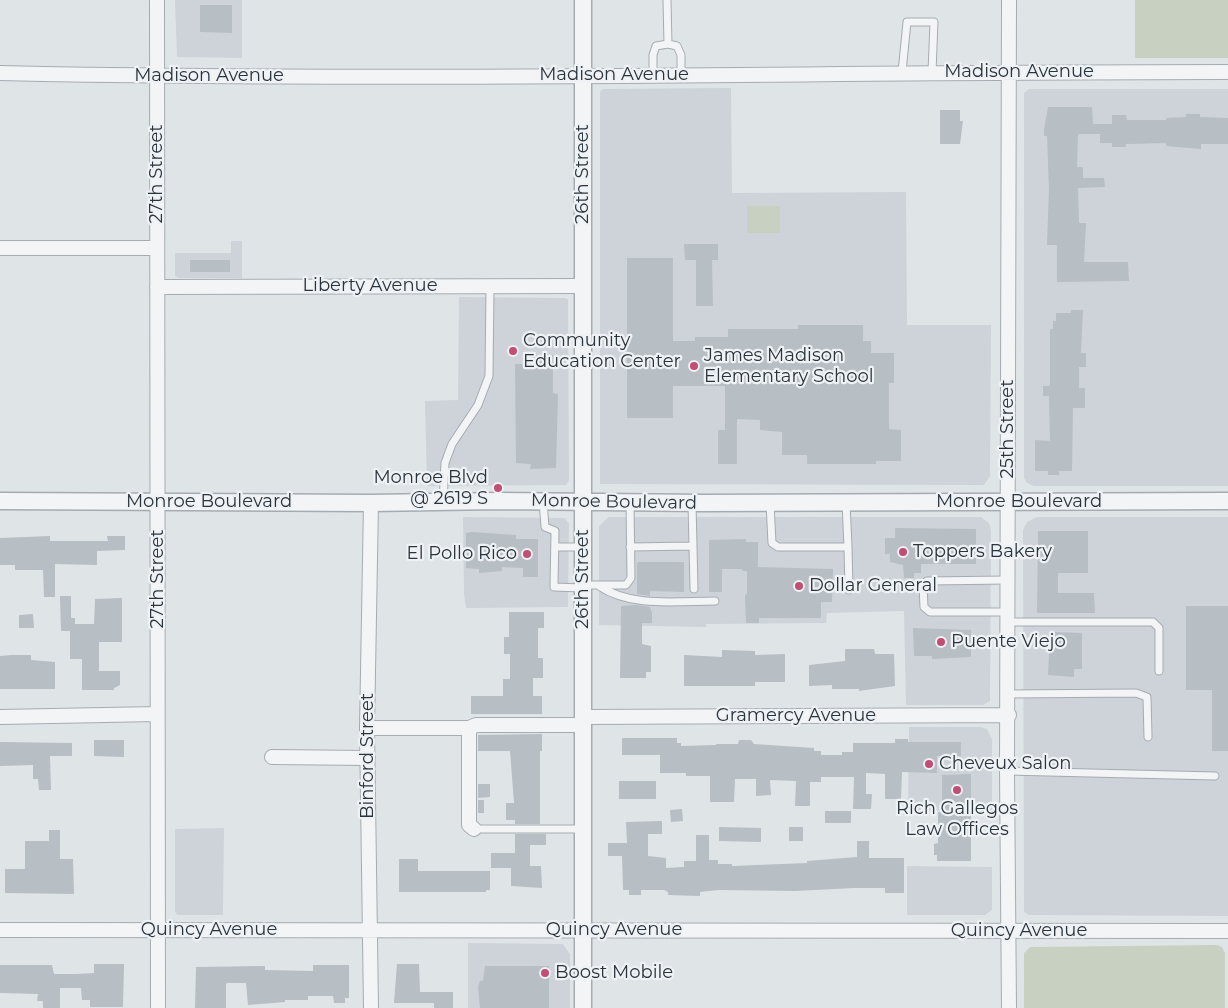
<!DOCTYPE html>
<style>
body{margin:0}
canvas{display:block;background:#dfe4e7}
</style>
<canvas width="1228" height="1008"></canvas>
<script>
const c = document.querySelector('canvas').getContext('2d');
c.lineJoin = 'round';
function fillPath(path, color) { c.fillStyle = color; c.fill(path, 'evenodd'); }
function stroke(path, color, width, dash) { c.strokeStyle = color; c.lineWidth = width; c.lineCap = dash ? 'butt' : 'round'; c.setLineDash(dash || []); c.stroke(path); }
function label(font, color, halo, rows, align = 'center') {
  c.font = font + ' Montserrat,sans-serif'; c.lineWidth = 4.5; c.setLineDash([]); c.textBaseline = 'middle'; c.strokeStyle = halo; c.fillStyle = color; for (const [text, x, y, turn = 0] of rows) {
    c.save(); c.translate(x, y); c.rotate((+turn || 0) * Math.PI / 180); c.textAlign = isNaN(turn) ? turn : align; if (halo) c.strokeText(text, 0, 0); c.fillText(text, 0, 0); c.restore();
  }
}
const built = new Path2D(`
 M175,0H242V58L177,57Z
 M731,88L732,193L906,192L907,325H991L990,476L984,485L600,484V92L603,89Z
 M1029,89H1228V486H1034L1027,483L1024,478V93Z
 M231,241H242V278H179L175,276V253H231Z
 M459,297L565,298L568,299L569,480L566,485L427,486L425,401L458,400Z
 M463,517L565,518L569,524L568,607L466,608L464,594Z
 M609,517H981L989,523L991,531L990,701L983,705H906L904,611L827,613L826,623L706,624V627L599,625V526Z
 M1037,517H1228V916L1029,915L1024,912L1023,530L1027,522Z
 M909,727H981L987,729L992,739V812L908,810Z
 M224,828L223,915H177L175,911V829Z
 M907,866L992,867V910L985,915H907Z
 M468,943L563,944L570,954V1008H468Z`);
const green = new Path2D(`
 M1135,0H1228V58H1135Z
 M747,206H780V233H747Z
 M1217,945L1222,947L1225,953V1008H1024V953L1030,947Z`);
const building = new Path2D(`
 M200,5H232V33L200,32Z
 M1048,107H1092L1093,124H1112V115H1126L1127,120H1166V118L1186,117V114H1200V117L1228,118V144H1201V149L1166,146V143L1126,144V147H1112V143H1100V134H1078L1077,167H1083V178H1104L1105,187L1078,188L1079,223H1086L1084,262H1128L1129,281L1057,282V245H1047L1049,189L1047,136H1044V130Z
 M940,110H960V121H963L960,144H940Z
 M684,244H718V260H712L713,306H696V260H685Z
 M627,258H673V341H695V337H728V329H798V325H863V341H871V353H894V383H889V429L901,430V461H876V464H807V455H782V432L760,430V420L737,419V464H718V430H725V386H673V418H627Z
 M190,260H230V272H190Z
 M1071,310H1083L1081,353H1086V367H1079V388H1085V408H1073L1072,471H1059V475H1048V471H1035V440L1050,441L1049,396H1043V386H1050V329H1053V321H1056V313H1071Z
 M553,355V393L558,394L556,468L530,469L531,464L516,463L515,364H531V356Z
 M895,528L976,529V564H921V573H914V578H904L903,565L890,562V554H885V538H895Z
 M1038,531H1088V573H1058V593H1094L1095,613H1037Z
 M472,532L516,535V539H538V577H523V568L502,567V571L479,573V569L466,568V533Z
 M50,536V541H108L107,536H125V550L97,551V565L55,564V597H44L43,570H15V565H0V538Z
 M746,539V542H758V567L833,569L832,602H821V618H759V623H746L745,595L747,594V571H742V569H722V592H709V540Z
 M639,562H684V592L650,591V596L637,594V563Z
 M60,596H71V618H75V624H94L95,599L122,598V642H99V671H120V685L114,688V690H82V659H70V631H61Z
 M637,605L650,607L652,613V623H642V644L651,646V672H646V678H620L621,606Z
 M1186,606H1228V751H1212V690H1186Z
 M509,612H544V628H538V658H543V678H533V696H542V714H471V696H503V679H510V654H504V637H509Z
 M33,614L34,628H19V615Z
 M913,628L971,630V657L932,659V656H914Z
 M1054,632L1082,633V669H1074V677L1048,675L1050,633Z
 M845,649H874L875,654H894L895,686L859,691V689H832V685L809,686V665L845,661Z
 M722,650L755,651V655L785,654V682H755V686H684V655L722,657Z
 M11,655H31V660L55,662V689H0V656Z
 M542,734V751H540V824H515V820H506V803H514L510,751H478V735Z
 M622,738H677V743H681V746L716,745V744H738L739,740H751L754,744L814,748V751H821V755H842V752H853V743H895V739H908V742H961V756H937V773L902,772L901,799H885V774L866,773V794H872L871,809H853L854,777H821V782H810V806H795L796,781L770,780L771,795L756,796V779H735L734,802H710V776H686V773H660V755H622Z
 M94,740H124V757L94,756Z
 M0,742L72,743V756H50L51,790H39L38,779H33V765L0,766Z
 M971,774V861H937V855H934V844L938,843V812H942V775Z
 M619,781H656V799H619Z
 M478,784H490V797L478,798Z
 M478,800H484V813H478Z
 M682,809L683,821L671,822L670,810Z
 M825,811H851V823H825Z
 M662,821V834H648V856L666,858V868L684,867V861H696V835H709V860H718V864H732V866L807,863V861L857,857V841H869V858H904V893H885V888H854L795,891L718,890L700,892V896L668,895V892L664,890H641V895H629V890H623L622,856H608V843H627L626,822Z
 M719,827L761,828V842L719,841Z
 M789,827H803V841H789Z
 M49,830H60V859H73L74,894L5,893V869H25V841H49Z
 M515,834H546V845H530V866H541L542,888L511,886V868H491V853H515Z
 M399,859H418V871H490V890H486V892H399Z
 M94,964H124L123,1007H90V1000H82L81,988H60V1008H43V1001H37L38,994L0,993V965H52L54,974H76L94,973Z
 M397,964H419L420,992H453V1008H434V1003H394Z
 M313,965H349V998H345V1003H334L333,996H308V1000H285V1002L248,1005L246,983H227L226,984V1008H195L196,967L265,966V970L313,971Z
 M485,966H549V1008H480L478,987L480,981H483Z`);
const service = new Path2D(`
 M667,0L668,44
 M902,72L907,22H934L932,72
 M653,75V55L656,46L668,44L677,46L681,55V75
 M543,501L545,527L555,531L554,587L582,588
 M443,502L445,463L452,444L478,405L489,376L490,286
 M770,503L772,543L778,547H848L849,590
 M846,503L848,547
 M693,546L694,589
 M555,547H583
 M630,547L693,546L692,503
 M1008,580L927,581L923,585L924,607L930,612H1009
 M584,585H626L631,578L630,503
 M599,586C632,608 677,601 715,601
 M1009,622H1153L1159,628V671
 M1009,694L1136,693L1147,697L1148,737
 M1007,771L1215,776
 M474,829H583`);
const minor = new Path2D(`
 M157,0L158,1008
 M0,73C409,82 819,72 1228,72
 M0,248H157
 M157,287L583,286
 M371,503L367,728L371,1008
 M0,717L157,714
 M583,717L1009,715
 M367,728H469L476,725H583
 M469,728V825L474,829
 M272,757L368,758
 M0,930L1228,931
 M1009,1008L1007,771L1009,0`);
const tertiary = new Path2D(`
 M583,0V1008
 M0,501L371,503L499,501L704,503L1228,501`);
const markers = [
 [513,351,5,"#c34e73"],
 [694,366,5,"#c34e73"],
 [498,488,5,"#c34e73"],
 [903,552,5,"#c34e73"],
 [527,554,5,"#c34e73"],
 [799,586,5,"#c34e73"],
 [941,642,5,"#c34e73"],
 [929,764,5,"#c34e73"],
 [957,790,5,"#c34e73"],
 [545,973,5,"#c34e73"]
];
const streetNames = [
 ["Madison Avenue",1019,72],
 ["Madison Avenue",614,75],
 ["Madison Avenue",209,76],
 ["27th Street",157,174,-90],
 ["26th Street",583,174,-90],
 ["Liberty Avenue",370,286],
 ["25th Street",1008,429,-90],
 ["Monroe Boulevard",209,502],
 ["Monroe Boulevard",614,502,1],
 ["Monroe Boulevard",1019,502],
 ["27th Street",158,579,-90],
 ["26th Street",583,579,-90],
 ["Gramercy Avenue",796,716],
 ["Binford Street",368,756,-90],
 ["Quincy Avenue",209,930],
 ["Quincy Avenue",614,930],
 ["Quincy Avenue",1019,931]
];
const poiNames = [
 ["Community",523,341],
 ["Education Center",523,362],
 ["James Madison",704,356],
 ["Elementary School",704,377],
 ["Monroe Blvd",488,478,"right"],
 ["@ 2619 S",488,499,"right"],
 ["Toppers Bakery",913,552],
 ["El Pollo Rico",517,554,"right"],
 ["Dollar General",809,586],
 ["Puente Viejo",951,642],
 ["Cheveux Salon",939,764],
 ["Rich Gallegos",957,809,"center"],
 ["Law Offices",957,830,"center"],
 ["Boost Mobile",555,973]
];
fillPath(built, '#ced3d9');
fillPath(green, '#c8d1c1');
fillPath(building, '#b7bec4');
stroke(service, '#a5acb1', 9);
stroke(minor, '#a5acb1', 16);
stroke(tertiary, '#a5acb1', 19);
stroke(service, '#f2f4f6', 7);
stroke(minor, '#f2f4f6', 14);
stroke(tertiary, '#f2f4f6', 16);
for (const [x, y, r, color] of markers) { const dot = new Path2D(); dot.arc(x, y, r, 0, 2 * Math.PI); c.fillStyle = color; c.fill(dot); stroke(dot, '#eff2f5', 2); }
label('18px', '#2a343d', '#eff2f5', streetNames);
label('18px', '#2a343d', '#eff2f5', poiNames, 'left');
</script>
